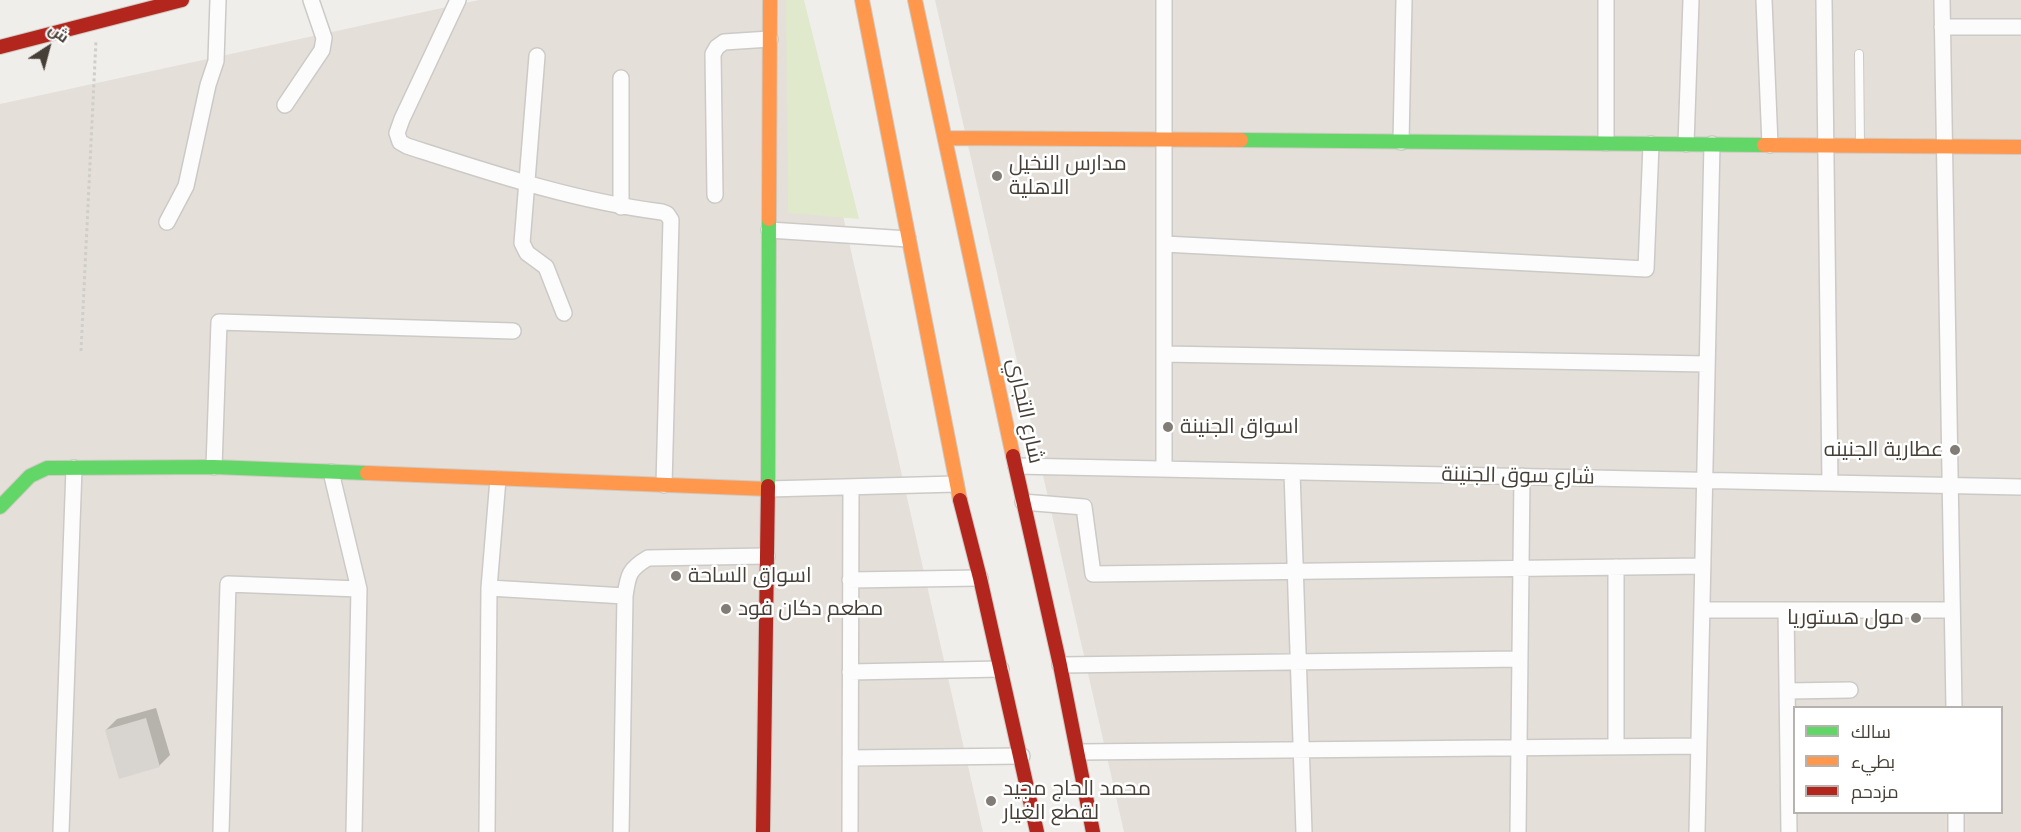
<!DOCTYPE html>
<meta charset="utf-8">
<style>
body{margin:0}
#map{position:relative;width:2021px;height:832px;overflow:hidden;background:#f0eeeb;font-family:Figtree,Cairo,sans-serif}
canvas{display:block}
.legend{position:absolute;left:1793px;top:706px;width:210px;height:108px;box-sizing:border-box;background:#fff;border:2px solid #b5b2af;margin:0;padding:8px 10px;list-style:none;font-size:18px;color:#463f37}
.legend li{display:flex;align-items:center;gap:12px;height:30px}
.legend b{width:30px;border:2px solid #b5b2af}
.north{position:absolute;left:18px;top:18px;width:60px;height:60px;-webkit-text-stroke:4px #fff;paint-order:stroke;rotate:36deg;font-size:16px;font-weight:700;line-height:24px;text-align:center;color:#463f37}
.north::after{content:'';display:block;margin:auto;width:21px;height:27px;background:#463f37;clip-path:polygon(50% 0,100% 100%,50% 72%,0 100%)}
</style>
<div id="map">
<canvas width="2021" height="832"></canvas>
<ul class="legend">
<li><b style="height:8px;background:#63d668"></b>سالك</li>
<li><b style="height:8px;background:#ff974d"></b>بطيء</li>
<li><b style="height:8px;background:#b3261e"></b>مزدحم</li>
</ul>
<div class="north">ش</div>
</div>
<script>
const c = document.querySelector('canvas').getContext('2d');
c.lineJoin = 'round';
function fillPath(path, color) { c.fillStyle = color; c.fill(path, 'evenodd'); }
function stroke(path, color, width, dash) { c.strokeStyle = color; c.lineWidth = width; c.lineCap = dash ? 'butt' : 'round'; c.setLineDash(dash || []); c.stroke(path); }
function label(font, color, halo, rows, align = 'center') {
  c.font = font + ' Figtree,Cairo,sans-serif'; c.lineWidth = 5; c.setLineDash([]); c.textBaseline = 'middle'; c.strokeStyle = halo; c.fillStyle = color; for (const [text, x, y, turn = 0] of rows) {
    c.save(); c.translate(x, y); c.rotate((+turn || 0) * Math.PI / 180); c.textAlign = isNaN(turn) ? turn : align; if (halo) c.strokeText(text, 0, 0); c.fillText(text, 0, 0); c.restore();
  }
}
const residential = new Path2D(`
 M479,0H794L983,832H0V104Z
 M935,0H2021V832H1124ZM1794,708H2002V812H1794Z`);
const green = new Path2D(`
 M786,0H804L859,219L788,213Z`);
const shadow = new Path2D(`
 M156,708L170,755L159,766L106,730L117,719Z`);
const building = new Path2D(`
 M146,718L160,767L119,779L105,730Z`);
const path = new Path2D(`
 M81,351L96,40`);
const lane = new Path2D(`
 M1859,54L1860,145`);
const street = new Path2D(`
 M458,0L402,119L397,133L400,142L407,146C491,173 574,201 662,212L667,214L671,220L664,485
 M1764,0L1770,145
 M1824,0L1830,483
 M1942,0L1954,708
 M1942,27H2021
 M537,56L522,243L527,253L546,267L564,313
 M621,78V207
 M285,105L322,50L324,38L311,0
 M1401,142L1404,0
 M1606,143V0
 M1686,144L1691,0
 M715,195L713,54L717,47L724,42L770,39
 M167,222L186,186L208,85L216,61L218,0
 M769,230L908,239
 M1164,244L1646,269L1651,144
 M1164,354L1707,364
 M1016,466L2021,487
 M214,467L219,322L513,331
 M1164,469V0
 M331,472L359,589L354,832
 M1292,472L1304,832
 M768,489L956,484
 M1023,502L1084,507L1093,574L1703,566
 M850,580L980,578
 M489,588L625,596
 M1702,610H1952
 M1786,610L1789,832
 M1060,665L1520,659
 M850,672L1001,669
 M1787,691L1850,690
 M1616,747V567
 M1078,752L1699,746
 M850,758L1022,756
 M1956,812V832
 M61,832L74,468
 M221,832L228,584L359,589
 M487,832L489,588L498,479
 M621,832L625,596C628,575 629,569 648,558L767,556
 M850,832L851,487
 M1518,832L1522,476
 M1697,832L1712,144`);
const fast = new Path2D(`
 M1241,140L1764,145
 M768,486L769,219
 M0,507L30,476L47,468L214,467L367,473`);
const slow = new Path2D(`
 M862,0L960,500
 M915,0L1013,456
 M945,138L1241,140
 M1764,145L2021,147
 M769,219L770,0
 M367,473L768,489`);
const jam = new Path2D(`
 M0,47L182,0
 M1013,456L1060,665L1093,832
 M960,500L980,578L1037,832
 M763,832L768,486`);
const markers = [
 [997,176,6,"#827c76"],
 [1168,427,6,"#827c76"],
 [1955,450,6,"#827c76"],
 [676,576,6,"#827c76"],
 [726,609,6,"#827c76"],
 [1916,618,6,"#827c76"],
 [991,801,6,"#827c76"]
];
const poiNames = [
 ["مدارس النخيل",1009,164],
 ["الاهلية",1009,188],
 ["اسواق الجنينة",1180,427],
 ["عطارية الجنينه",1943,450,"right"],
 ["اسواق الساحة",688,576],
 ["مطعم دكان فود",738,609],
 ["مول هستوريا",1904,618,"right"],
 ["محمد الحاج مجيد",1003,789],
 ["لقطع الغيار",1003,813]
];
const streetNames = [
 ["شارع التجاري",1025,411,78],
 ["شارع سوق الجنينة",1518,476,1]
];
fillPath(residential, '#e4dfd8');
fillPath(green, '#e0e9cc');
fillPath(shadow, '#0003');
fillPath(building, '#d8d5d1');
stroke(lane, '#cccac7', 10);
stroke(street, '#cccac7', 18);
stroke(fast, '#cfcac2', 16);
stroke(slow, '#cfcac2', 16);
stroke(jam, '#cfcac2', 16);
stroke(path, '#d0ceca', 3, [3, 3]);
stroke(lane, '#fdfcfc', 8);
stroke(street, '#fdfcfc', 15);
stroke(fast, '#63d668', 14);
stroke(slow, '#ff974d', 14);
stroke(jam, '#b3261e', 14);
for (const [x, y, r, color] of markers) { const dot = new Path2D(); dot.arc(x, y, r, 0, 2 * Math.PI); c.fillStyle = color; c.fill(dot); stroke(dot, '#fff', 2); }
label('21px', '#463f37', '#fff', poiNames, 'left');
label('21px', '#463f37', '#fff', streetNames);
</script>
